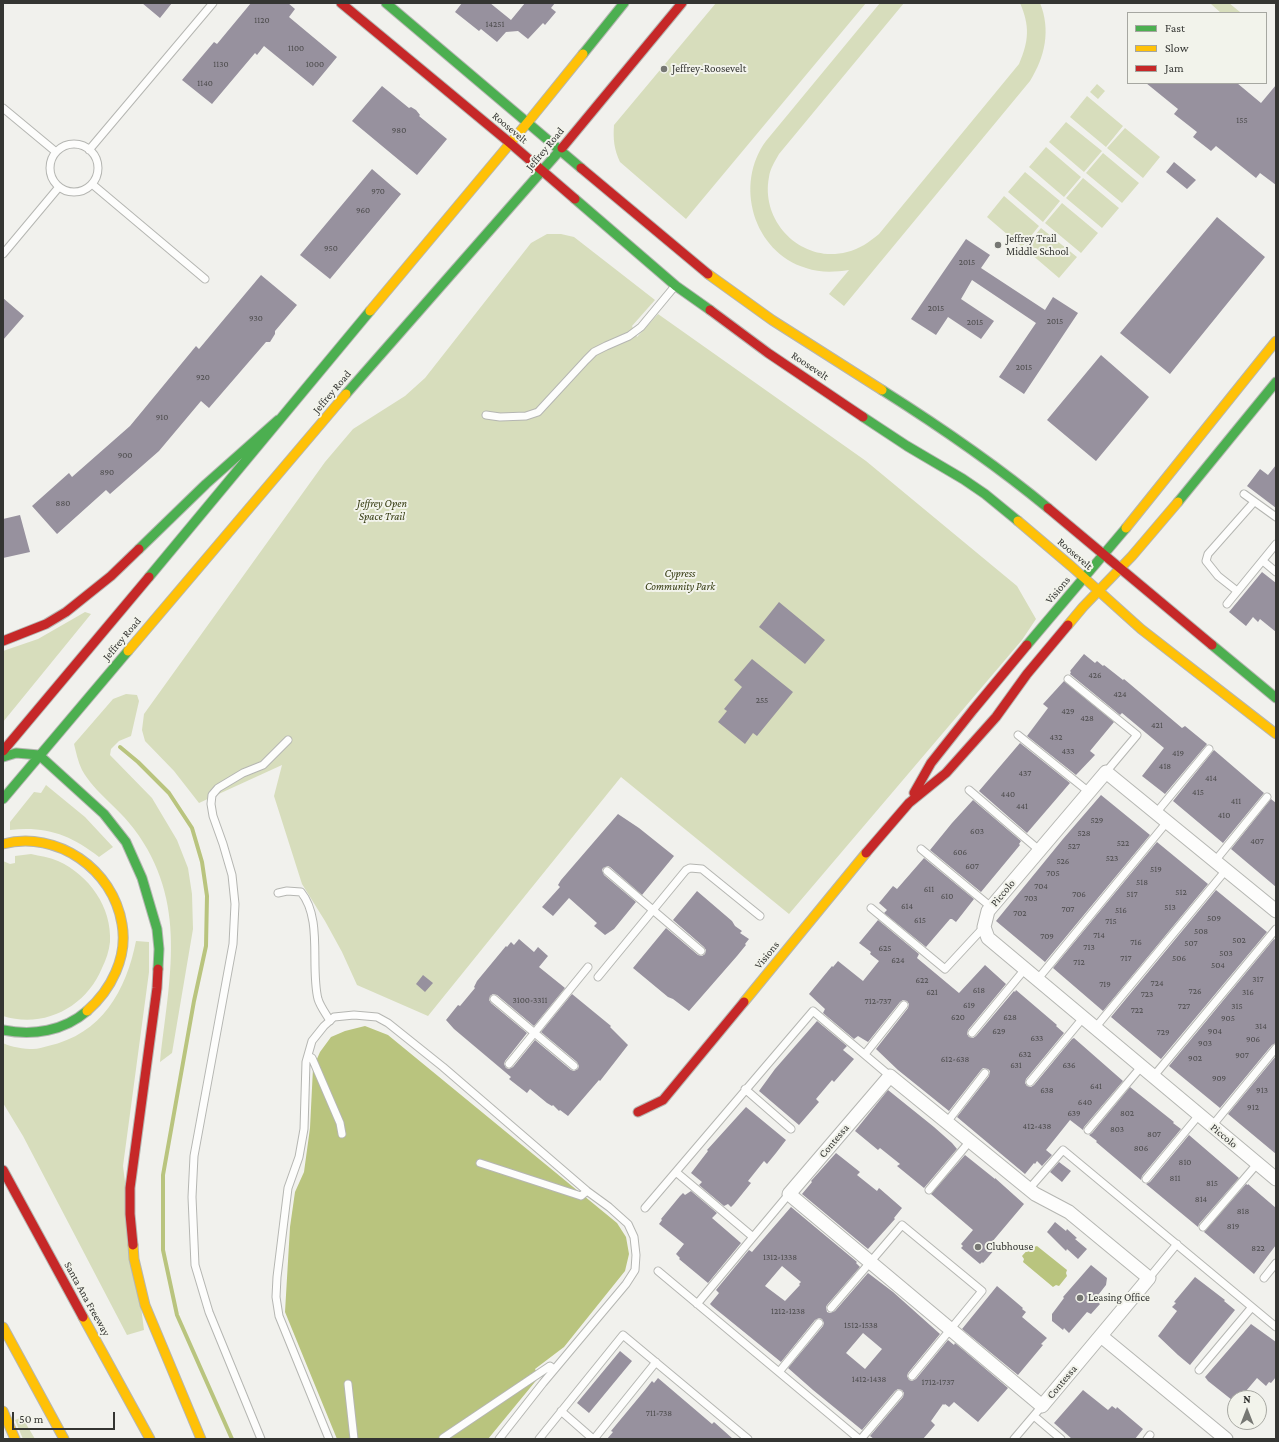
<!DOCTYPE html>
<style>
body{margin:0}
#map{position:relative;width:1279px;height:1442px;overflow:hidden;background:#f1f1ed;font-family:"Crimson Pro",serif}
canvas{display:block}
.frame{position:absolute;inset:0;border:4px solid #343532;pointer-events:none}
.legend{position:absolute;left:1127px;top:12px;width:140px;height:72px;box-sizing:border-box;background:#f2f3eb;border:1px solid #a6a7a1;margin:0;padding:5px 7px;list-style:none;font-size:12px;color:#343532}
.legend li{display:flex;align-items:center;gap:8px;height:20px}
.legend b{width:20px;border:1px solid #a6a7a1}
.north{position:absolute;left:1227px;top:1390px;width:40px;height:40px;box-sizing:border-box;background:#f2f3eb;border:1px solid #a6a7a1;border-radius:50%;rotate:0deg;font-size:11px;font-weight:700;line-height:16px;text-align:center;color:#343532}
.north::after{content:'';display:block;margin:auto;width:14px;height:18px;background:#767773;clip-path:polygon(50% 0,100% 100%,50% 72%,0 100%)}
.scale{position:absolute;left:12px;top:1412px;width:103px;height:18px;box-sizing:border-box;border:2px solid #343532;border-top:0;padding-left:5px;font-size:12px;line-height:14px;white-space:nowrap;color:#343532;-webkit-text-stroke:3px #f2f3eb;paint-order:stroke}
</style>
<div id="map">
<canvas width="1279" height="1442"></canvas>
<div class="frame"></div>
<ul class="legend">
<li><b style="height:5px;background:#4caf50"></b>Fast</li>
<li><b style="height:5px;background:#ffc107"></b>Slow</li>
<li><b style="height:5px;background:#c62828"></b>Jam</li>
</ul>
<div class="north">N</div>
<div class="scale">50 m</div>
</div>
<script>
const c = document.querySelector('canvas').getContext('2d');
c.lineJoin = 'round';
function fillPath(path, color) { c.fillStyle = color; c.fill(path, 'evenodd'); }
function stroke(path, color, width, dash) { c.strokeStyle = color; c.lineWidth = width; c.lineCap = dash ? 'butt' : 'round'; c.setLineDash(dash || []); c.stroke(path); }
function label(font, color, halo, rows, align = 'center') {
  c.font = font + ' "Crimson Pro",serif'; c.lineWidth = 4; c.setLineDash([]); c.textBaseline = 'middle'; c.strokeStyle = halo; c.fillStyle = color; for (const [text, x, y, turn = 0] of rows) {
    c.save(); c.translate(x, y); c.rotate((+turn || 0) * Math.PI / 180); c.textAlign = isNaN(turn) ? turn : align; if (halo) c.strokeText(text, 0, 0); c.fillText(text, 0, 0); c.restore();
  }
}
const green = new Path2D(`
 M716,3H866L686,219L620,162C614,149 613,139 614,125Z
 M880,3H904L779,154C775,161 770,169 769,177C760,222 802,264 847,252C860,249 869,242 879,234L1019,64C1029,41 1030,26 1020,3H1040C1051,30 1045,57 1030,81L844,306L829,294L849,270C835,272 820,273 806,268C753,252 734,184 766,141Z
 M1211,3H1229L1240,12L1221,13L1211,4Z
 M1097,84L1105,91L1098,99L1090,92Z
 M1087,96L1123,126L1106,147L1070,117Z
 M1066,122L1102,151L1084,172L1049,142Z
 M1125,128L1160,157L1143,178L1107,148Z
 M1046,147L1081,177L1064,197L1029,167Z
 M1103,153L1139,183L1122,203L1086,173Z
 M1025,172L1060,201L1043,222L1008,192Z
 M1083,178L1119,208L1102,228L1066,198Z
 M1004,196L1039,226L1022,247L987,217Z
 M1062,203L1098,233L1081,253L1045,223Z
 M1041,228L1077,257L1059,278L1024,248Z
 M547,234H561L574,237L655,300L632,326L637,337L658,314L866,461L1017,586L1036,619L1022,640L789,914L621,777L428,1016L357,985L342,952L325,921L302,884L274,796L282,765L199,803L174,771L145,741L142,730L144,714L325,462L353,429L405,396L425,378L531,243Z
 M85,612L91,614L3,722V651L38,639Z
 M126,694L137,695L139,701L131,736L119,741L111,749L110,755L152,798L177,840L188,868L192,894L193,929L172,1053L160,1062C169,978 189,902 134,829C119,808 95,793 82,770C78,762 76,752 74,744L113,699Z
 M46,785L85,817L113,847L99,857C71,835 46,826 10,830V822L34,792L41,793Z
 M31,854C40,856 49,857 58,861C89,875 112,907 110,942C109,951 106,960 102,968C86,1007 44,1029 3,1016V861L10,864L15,863V856Z
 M136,941L149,942V972L123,1166L144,1330L127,1335L23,1136L3,1103V1043C11,1047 24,1049 33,1049C38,1049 43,1047 48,1046C102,1034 126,991 136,941Z
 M22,1417L35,1439H23L15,1420Z`);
const water = new Path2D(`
 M365,1026L388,1035L617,1223L626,1237L629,1254L625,1271L564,1347L535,1369L539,1377L488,1439H337L285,1312L290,1227L295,1192L304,1172L310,1128L313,1068L320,1052L331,1037L345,1031Z
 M1031,1246L1034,1247L1037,1246L1067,1270L1066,1273L1067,1276L1059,1286L1056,1285L1053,1287L1023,1262L1024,1259L1022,1256Z`);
const stream = new Path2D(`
 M120,747L138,762L169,793L192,828L202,862L207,896L206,946L194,1001L163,1175V1250L177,1315L232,1439`);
const building = new Path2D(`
 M142,3H172L160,18Z
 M251,3H288L295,9L289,17L337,57L313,86L264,46L257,55L255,53L212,104L182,80L214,42L217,44Z
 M462,3H490L511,20L525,3H555L551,8L556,12L545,25L543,23L528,39L518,31L506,32L497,42L481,29L479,31L455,12Z
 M1146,83H1237L1261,103L1276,85V185L1260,173L1256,178L1216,146L1211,151L1193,137L1197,132L1174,114L1178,109Z
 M382,86L409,108L411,107L416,110L420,115L419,116L447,139L417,175L352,121Z
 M1174,162L1196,180L1187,189L1166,172Z
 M372,169L401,194L330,279L300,255Z
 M1217,217L1265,257L1170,374L1120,333Z
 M966,239L990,255L981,268L1045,310L1053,297L1078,313L1024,394L999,377L1036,323L972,280L961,299L994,321L981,339L948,317L936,335L911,319Z
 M261,275L297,305L275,331V334L270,342H266L209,408L201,401L159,451L110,494L106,490L57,534L32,506L69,473L72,477L130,426L196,346L199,349Z
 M3,298L24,316L3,340Z
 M1101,355L1149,397L1096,461L1047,420Z
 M1276,465V508L1247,486L1260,469L1268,475Z
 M20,515L30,552L3,558V519Z
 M1262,572L1276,583V632L1260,619L1258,622L1253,617L1246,626L1229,612Z
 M779,602L825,640L805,664L759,627Z
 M1084,654L1095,663L1097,661L1103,666L1104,665L1123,680L1124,679L1182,728L1185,726L1207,744L1165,794L1142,776L1164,748L1122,713L1120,715L1070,674L1071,672L1070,671Z
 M752,659L793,692L757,736L753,733L745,744L718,722L727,711L724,709L742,687L734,680Z
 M1064,681L1114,722L1090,751L1095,755L1076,775L1027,736L1048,708L1043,704Z
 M1020,743L1070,783L1027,833L979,791Z
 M1214,750L1264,793L1223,843L1173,801Z
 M1101,795L1150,835L1045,962L996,921L1063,839Z
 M1271,799L1276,803V887L1231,849Z
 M973,800L1021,841L1019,844L1020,845L981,892L930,850L952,823Z
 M618,814L639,828L674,856L642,895L610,867L608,866L603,868L602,870L604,875L636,902L614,929L605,935L594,926L597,923L569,898L553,916L542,907L560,887L558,885L561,880Z
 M1157,842L1208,884L1103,1011L1053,968Z
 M924,858L974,899L956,922L952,919H950L926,947L884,913L887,910L879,903L893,886L897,889Z
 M1216,890L1267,932L1161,1059L1111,1017Z
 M697,891L732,921L735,926L742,931L740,933L749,939L745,944L746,945L737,956L689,1011L673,999L668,997L633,968L666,928L698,955L702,956L705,954L706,950L704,947L673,920Z
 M878,920L919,954L917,958L959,993L985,965L1006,984L968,1030L967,1034L969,1037L973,1038L976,1036L1014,991L1015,992L1016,990L1057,1025L1056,1026L1064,1033L1026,1079L1025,1083L1027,1086L1031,1087L1034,1085L1072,1039L1074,1038L1123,1081L1084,1127L1083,1130L1070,1120L1046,1150L1052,1155L1042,1166L1037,1161L1035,1164L1034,1163L1025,1174L957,1117L989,1076L990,1071L988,1069L983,1068L981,1070L949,1111L898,1070L876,1049L908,1008L909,1004L907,1001L903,1000L900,1002L868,1042L858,1036L854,1039L823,1013L825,1009L809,994L832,966L833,967L838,961L863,981L879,961L870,954L871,952L859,943Z
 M519,939L534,952L538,947L548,956L539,967L565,988L534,1026L497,995L493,994L490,996L489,1000L491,1003L527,1033L505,1061L504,1064L506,1068L509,1069L513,1067L535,1040L571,1070L574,1071L578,1069L579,1066L577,1062L541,1032L572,994L611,1026L610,1027L628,1045L600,1081L599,1080L568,1116L560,1110L559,1111L553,1105L552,1106L547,1103L530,1089L527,1093L509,1079L511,1077L454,1029L446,1020L458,1005L460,1006L475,988L474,987L477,981L506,946L507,947L511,942L514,945Z
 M1274,939L1276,940V1043L1272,1045L1220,1108L1169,1066Z
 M423,975L433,983L425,992L416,984Z
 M817,1021L847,1046L843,1050L854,1059L834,1082L832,1080L816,1099L819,1102L799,1125L759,1091L775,1069Z
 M1276,1056V1154L1228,1114Z
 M1130,1087L1174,1122L1173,1123L1181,1129L1142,1176L1141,1180L1096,1142L1097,1141L1089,1135L1092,1133Z
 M888,1090L934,1127L952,1143L957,1149L924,1188L897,1166L900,1164L880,1148L878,1150L855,1131Z
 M746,1107L786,1140L776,1153L767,1164L764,1161L748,1181L751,1183L734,1204L731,1207L728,1204L724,1206L699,1185L702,1182L691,1173L708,1151L707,1150Z
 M1189,1135L1239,1178L1199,1224L1198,1227L1146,1184L1150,1182Z
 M836,1153L860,1172L857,1175L877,1191L879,1188L902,1208L894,1218L895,1219L868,1249L802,1194L812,1182L811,1181Z
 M965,1155L995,1179V1178L1024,1204L992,1242L995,1245L993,1248L995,1249L983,1263L982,1262L980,1264L961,1248L963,1246L961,1244L973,1230L931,1194Z
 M1059,1162L1071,1171L1062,1182L1050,1172Z
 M1246,1184L1248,1185V1184L1276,1208V1245L1254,1274L1204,1232Z
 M691,1191L717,1213L712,1218L741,1243L708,1283L679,1259L680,1258L676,1254L684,1244L659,1224L662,1220L661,1219L680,1196L683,1193L685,1195Z
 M791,1207L857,1262L856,1263L860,1267L827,1305L826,1307L827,1312L830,1313L835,1311L868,1273L893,1292L940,1334L908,1373L907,1376L909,1380L912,1381L916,1379L948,1340L954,1345L955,1343L1008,1388L978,1422L954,1402L949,1407L945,1404L944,1405L943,1404L931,1421L935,1425L923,1439H874L870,1436L903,1397L904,1393L902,1390L898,1389L895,1391L862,1430L813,1390L788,1368L823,1326L824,1323L822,1319L819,1318L815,1320L781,1362L712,1306L710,1304L719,1293L716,1290L749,1250L752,1252ZM782,1266L801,1282L799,1284L800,1285L785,1301L765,1286ZM863,1333L882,1349L865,1369L846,1353Z
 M1055,1222L1066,1231L1067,1229L1077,1238L1075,1239L1087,1249L1078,1259L1067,1249L1066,1251L1047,1232Z
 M1091,1265L1107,1278L1106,1285L1095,1299L1100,1304L1091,1314L1087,1312L1069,1333L1064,1328L1063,1330L1052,1321V1314L1064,1298L1063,1297Z
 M1195,1277L1225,1300L1224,1301L1235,1310L1190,1365L1178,1355L1158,1336L1177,1311L1172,1307L1176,1303L1174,1302Z
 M997,1286L1023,1308L1022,1309L1026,1312L1022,1317L1047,1338L1041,1344L1043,1345L1018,1375L962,1329Z
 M1251,1324L1276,1342V1377L1271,1383L1269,1382L1266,1386L1257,1378L1240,1398H1235V1400L1233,1399L1232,1400L1208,1381L1205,1377Z
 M620,1351L632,1361L589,1413L577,1403Z
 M658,1378L712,1424L714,1422L733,1439H607L613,1432L611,1431L645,1390L652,1381L654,1383Z
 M1083,1390L1108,1410L1112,1406L1116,1409L1117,1407L1143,1429L1135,1439H1072L1054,1423Z`);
const lane = new Path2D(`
 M3,108L56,152
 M50 168a24 24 0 1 1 48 0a24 24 0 1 1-48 0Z
 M89,150L213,3
 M92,184L205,279
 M3,254L59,187
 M486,415L500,417L526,416L538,412L586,360L594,352L606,346L629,336L641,327L675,286
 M1244,494L1276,517
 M1263,561L1276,572
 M1237,591L1218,576L1206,561L1208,554L1254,502
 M1227,604L1276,544
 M1068,679L1137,735L1106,772
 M1018,735L1089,792
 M969,790L1039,850
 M1156,813L1209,749
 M921,849L991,907
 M1215,861L1267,797
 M607,871L701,951
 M278,893L287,891L301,892C323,919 310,967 318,999C320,1006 326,1014 330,1021
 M871,908L945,969L984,927
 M598,977L686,870L690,868L702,869L760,916
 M1037,980L1167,822
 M494,999L574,1066
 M1095,1028L1226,870
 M972,1033L1025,969
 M865,1054L904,1005
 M308,1056L312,1058L340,1123L342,1134
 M509,1064L588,967
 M1153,1077L1276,929
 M1030,1082L1083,1018
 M745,1089L791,1129
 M947,1122L985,1073
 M1212,1126L1276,1048
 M1088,1130L1141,1067
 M480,1163L581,1196L587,1191
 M676,1172L753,1237
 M1146,1179L1199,1115
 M1029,1189L1063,1150L1276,1327
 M929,1190L970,1141
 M645,1208L813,1011L890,1076
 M1203,1227L1257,1164
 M658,1271L859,1439
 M1149,1278L1177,1244
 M1264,1278L1276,1263
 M697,1304L789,1194
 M831,1308L902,1225L982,1291L912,1376
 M1199,1370L1252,1307
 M779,1372L819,1323
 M348,1384L354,1439
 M561,1411L593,1439
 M1034,1416L1061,1439
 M443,1438L550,1366L554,1369
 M261,1439L209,1312L195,1265L192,1197L194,1156L233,944L235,904L232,875L223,844L213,816L211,804L212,795L218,788L243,773L263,765L288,740
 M329,1439L279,1316L276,1297L277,1277L288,1188L299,1157L304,1129L306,1062L312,1041L324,1026L334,1017L354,1015L377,1017L388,1023L443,1067L587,1191L609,1207L628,1224L634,1237L636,1255L635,1270L626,1284L543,1383L499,1439
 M539,1439L623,1335L748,1439
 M594,1439L656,1362
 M861,1439L899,1394
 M1014,1439L1042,1406
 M1147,1439L1150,1435`);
const street = new Path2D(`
 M1276,911L1106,772L988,911L984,927L988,938L1276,1179
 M890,1076L1035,1194L1069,1212L1149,1278L1042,1406L789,1194Z
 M1101,1336L1226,1439`);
const fast = new Path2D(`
 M386,3L581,168
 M583,54L624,3
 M575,199L676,286L710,310
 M882,390C939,426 996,465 1048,508
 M346,394L562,148
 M863,417L907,446L963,479L985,494L1018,521
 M1178,502L1276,382
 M139,549L206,484L278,420
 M149,577L370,311
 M1027,645L1126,528
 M1212,645L1276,698
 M3,757L16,753L39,755L104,814L126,842L142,878L157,929L159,949L158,969
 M3,799L128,651
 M3,1030C33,1036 64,1031 87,1011`);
const slow = new Path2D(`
 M708,274L772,320L882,390
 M370,311L528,122L583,54
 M1018,521L1071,566L1141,629L1276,734
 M1126,528L1276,341
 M1068,625L1083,607L1132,556L1178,502
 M128,651L346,394
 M3,844C57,830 113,869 122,924C128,957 111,990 87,1011
 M744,1002L866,853
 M133,1245L134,1259L145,1305L201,1439
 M83,1317L150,1439
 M3,1327L64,1439
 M3,1411L15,1439`);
const jam = new Path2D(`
 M341,3L510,143L575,199
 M562,148L682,3
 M581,168L708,274
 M710,310L768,353L863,417
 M1048,508L1212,645
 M3,641L46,624L66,612L111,576L139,549
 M3,751L149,577
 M914,793L931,763L973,710L1027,645
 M866,853L909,803L946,773L996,717L1027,674L1068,625
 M638,1112L663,1100L744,1002
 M3,1170L83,1317
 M133,1245L130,1214V1188L157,988L158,969`);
const markers = [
 [664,69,4,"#767773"],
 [998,245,4,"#767773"],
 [978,1247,4,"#767773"],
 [1080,1298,4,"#767773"]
];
const numberNames = [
 ["1120",262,20],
 ["14251",495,24],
 ["1100",296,48],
 ["1130",221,64],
 ["1000",315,64],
 ["1140",205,83],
 ["155",1242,120],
 ["980",399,130],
 ["970",378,191],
 ["960",363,210],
 ["950",331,248],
 ["2015",967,262],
 ["2015",936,308],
 ["930",256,318],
 ["2015",1055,321],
 ["2015",975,322],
 ["2015",1024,367],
 ["920",203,377],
 ["910",162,417],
 ["900",125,455],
 ["890",107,472],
 ["880",63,503],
 ["426",1095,675],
 ["424",1120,694],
 ["255",762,700],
 ["429",1068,711],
 ["428",1087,718],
 ["421",1157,725],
 ["432",1056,737],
 ["433",1068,751],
 ["419",1178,753],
 ["418",1165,766],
 ["437",1025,773],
 ["414",1211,778],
 ["415",1198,792],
 ["440",1008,794],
 ["411",1236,801],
 ["441",1022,806],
 ["410",1224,815],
 ["529",1097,820],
 ["603",977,831],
 ["528",1084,833],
 ["407",1257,841],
 ["522",1123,843],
 ["527",1074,846],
 ["606",960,852],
 ["523",1112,858],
 ["526",1063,861],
 ["607",972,866],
 ["519",1156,869],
 ["705",1053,873],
 ["518",1142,882],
 ["704",1041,886],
 ["611",929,889],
 ["512",1181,892],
 ["706",1079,894],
 ["517",1132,894],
 ["610",947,896],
 ["703",1031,898],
 ["614",907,906],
 ["513",1170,907],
 ["707",1068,909],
 ["516",1121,910],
 ["702",1020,913],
 ["509",1214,918],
 ["615",920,920],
 ["715",1111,921],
 ["508",1201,931],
 ["714",1099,935],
 ["709",1047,936],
 ["502",1239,940],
 ["716",1136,942],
 ["507",1191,943],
 ["713",1089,947],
 ["625",885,948],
 ["503",1226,953],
 ["717",1126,958],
 ["506",1179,958],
 ["624",898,960],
 ["712",1079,962],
 ["504",1218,965],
 ["317",1258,979],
 ["622",922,980],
 ["724",1157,983],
 ["719",1105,984],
 ["618",979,990],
 ["726",1195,991],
 ["621",932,992],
 ["316",1248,992],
 ["723",1147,994],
 ["3100-3311",530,1000],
 ["712-737",878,1001],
 ["619",969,1005],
 ["727",1184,1006],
 ["315",1237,1006],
 ["722",1137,1010],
 ["620",958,1017],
 ["628",1010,1017],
 ["905",1228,1018],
 ["314",1261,1026],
 ["629",999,1031],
 ["904",1215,1031],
 ["729",1163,1032],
 ["633",1037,1038],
 ["906",1253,1039],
 ["903",1205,1043],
 ["632",1025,1054],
 ["907",1242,1055],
 ["902",1195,1058],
 ["612-638",955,1059],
 ["631",1016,1065],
 ["636",1069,1065],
 ["909",1219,1078],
 ["641",1096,1086],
 ["638",1047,1090],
 ["913",1262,1090],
 ["640",1085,1102],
 ["912",1253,1107],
 ["639",1074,1113],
 ["802",1127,1113],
 ["412-438",1037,1126],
 ["803",1117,1129],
 ["807",1154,1134],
 ["806",1141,1148],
 ["810",1185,1162],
 ["811",1175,1178],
 ["815",1212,1183],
 ["814",1201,1199],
 ["818",1243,1211],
 ["819",1233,1226],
 ["822",1258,1248],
 ["1312-1338",780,1257],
 ["1212-1238",788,1311],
 ["1512-1538",861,1325],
 ["1412-1438",869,1379],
 ["1712-1737",938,1382],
 ["711-738",659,1413]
];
const poiNames = [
 ["Jeffrey-Roosevelt",672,69],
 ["Jeffrey Trail",1006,239],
 ["Middle School",1006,252],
 ["Clubhouse",986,1247],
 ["Leasing Office",1088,1298]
];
const streetNames = [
 ["Roosevelt",510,128,40],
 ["Jeffrey Road",545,149,-50],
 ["Roosevelt",810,366,34],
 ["Jeffrey Road",332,392,-50],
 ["Roosevelt",1075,554,41],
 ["Visions",1058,590,-50],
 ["Jeffrey Road",122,639,-50],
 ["Piccolo",1003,893,-50],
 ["Visions",767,955,-51],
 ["Piccolo",1224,1136,40],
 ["Contessa",834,1141,-50],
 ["Santa Ana Freeway",87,1299,61],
 ["Contessa",1062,1382,-50]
];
const parkNames = [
 ["Jeffrey Open",382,504],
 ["Space Trail",382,517],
 ["Cypress",680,574],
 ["Community Park",680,587]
];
fillPath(green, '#d7ddbc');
fillPath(water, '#b9c47e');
stroke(stream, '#b9c47e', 4);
fillPath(building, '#97919e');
stroke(lane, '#b5b6b2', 9);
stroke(street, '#b5b6b2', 15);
stroke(fast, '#b5b6b2', 11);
stroke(slow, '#b5b6b2', 11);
stroke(jam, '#b5b6b2', 11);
stroke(lane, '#fdfdfc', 7);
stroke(street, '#fdfdfc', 13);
stroke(fast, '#4caf50', 9);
stroke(slow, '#ffc107', 9);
stroke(jam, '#c62828', 9);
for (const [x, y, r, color] of markers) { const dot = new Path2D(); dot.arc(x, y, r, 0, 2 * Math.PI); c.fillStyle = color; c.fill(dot); stroke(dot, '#f2f3eb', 1.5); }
label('9px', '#4d4c4d', null, numberNames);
label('11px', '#343532', '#f2f3eb', poiNames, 'left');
label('11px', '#343532', '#f2f3eb', streetNames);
label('italic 11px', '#33390f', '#f2f3eb', parkNames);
</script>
